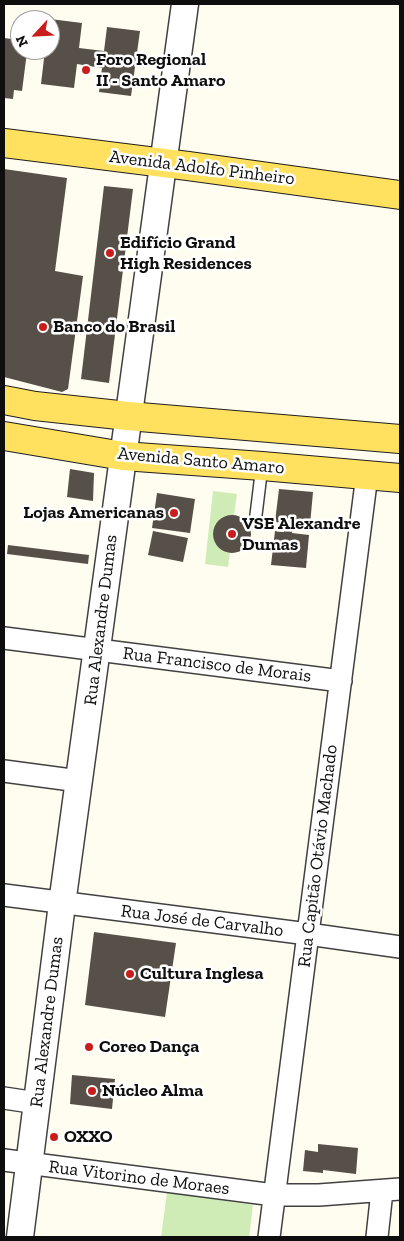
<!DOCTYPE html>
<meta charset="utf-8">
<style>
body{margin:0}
#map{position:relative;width:404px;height:1241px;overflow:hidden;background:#fffdef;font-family:"Zilla Slab",serif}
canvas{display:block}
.frame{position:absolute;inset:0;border:5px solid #0e0e0e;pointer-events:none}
.north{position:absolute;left:10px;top:10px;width:50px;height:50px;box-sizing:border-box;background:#fff;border:1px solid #9f9f9f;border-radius:50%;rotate:245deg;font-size:14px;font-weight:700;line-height:20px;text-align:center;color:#0e0e0e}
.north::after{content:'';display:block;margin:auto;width:18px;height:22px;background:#c81d1c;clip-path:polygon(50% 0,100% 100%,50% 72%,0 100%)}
</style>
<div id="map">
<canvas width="404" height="1241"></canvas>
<div class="frame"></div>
<div class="north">N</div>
</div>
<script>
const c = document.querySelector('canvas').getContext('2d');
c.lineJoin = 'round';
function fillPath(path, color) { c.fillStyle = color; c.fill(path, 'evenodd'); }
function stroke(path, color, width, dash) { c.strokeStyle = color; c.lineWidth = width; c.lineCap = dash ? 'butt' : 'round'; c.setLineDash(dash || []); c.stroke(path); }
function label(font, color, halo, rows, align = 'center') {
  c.font = font + ' "Zilla Slab",serif'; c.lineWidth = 5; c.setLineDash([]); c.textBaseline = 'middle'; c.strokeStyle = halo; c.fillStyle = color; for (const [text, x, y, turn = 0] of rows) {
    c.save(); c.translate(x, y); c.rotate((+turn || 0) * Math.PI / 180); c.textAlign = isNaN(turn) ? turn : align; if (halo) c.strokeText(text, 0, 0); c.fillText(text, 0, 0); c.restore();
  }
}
const green = new Path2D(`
 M213,491L237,494L234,515C209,516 205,547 230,552L228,567L205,564Z
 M167,1192L253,1205L249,1237H161Z`);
const building = new Path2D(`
 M50,19L82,23L79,48L104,51L107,27L140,31L131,96L99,92L102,68L77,64L74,88L41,84L45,50H50Z
 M4,38L20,40V51L27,52L22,91L14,90L13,99L4,98Z
 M4,169L67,178L55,271L83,276L68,389L62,392L4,377Z
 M104,186L133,189L109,383L81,379Z
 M70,469L94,473L93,501L67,497Z
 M279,489L313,492L310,525L293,524L292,533L309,535L306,568L271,565L275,531L284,532L285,523L275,522Z
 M157,493L195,499L190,533L152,528Z
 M213 534a19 19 0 1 1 38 0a19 19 0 1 1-38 0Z
 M153,531L188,538L183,562L148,555Z
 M8,545L89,555L88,564L7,554Z
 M94,932L176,943L165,1017L85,1005Z
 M72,1075L115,1079L112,1109L70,1104Z
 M318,1144L358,1148L356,1174L323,1170V1173L303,1171L305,1150L318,1152Z`);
const service = new Path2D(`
 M255,523L262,466`);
const minor = new Path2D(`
 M4,638L341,681
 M4,771L79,781
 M4,895L308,934L400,947
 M4,1098L37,1103
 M4,1160L274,1195H319L400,1189
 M269,1237L367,475
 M377,1237L382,1191`);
const tertiary = new Path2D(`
 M20,1237L62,904L185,4`);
const primary = new Path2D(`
 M4,143L188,166L400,195
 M4,400L35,406L128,416L400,439
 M4,436L123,456L262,466L400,478`);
const markers = [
 [86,70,5,"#c81d1c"],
 [110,253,5,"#c81d1c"],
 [43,327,5,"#c81d1c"],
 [174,513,5,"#c81d1c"],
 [232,534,5,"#c81d1c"],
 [130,974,5,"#c81d1c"],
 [89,1047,5,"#c81d1c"],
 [92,1091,5,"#c81d1c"],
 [54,1137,5,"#c81d1c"]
];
const poiNames = [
 ["Foro Regional",96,60],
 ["II - Santo Amaro",96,81],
 ["Edifício Grand",120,243],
 ["High Residences",120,264],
 ["Banco do Brasil",53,327],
 ["Lojas Americanas",164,513,"right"],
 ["VSE Alexandre",242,524],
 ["Dumas",242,545],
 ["Cultura Inglesa",140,974],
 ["Coreo Dança",99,1047],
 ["Núcleo Alma",102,1091],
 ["OXXO",64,1137]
];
const streetNames = [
 ["Avenida Adolfo Pinheiro",202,168,7],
 ["Avenida Santo Amaro",201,461,5],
 ["Rua Alexandre Dumas",101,620,-83],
 ["Rua Francisco de Morais",217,665,7],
 ["Rua Capitão Otávio Machado",318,856,-83],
 ["Rua José de Carvalho",202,921,7],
 ["Rua Alexandre Dumas",47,1022,-83],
 ["Rua Vitorino de Moraes",139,1178,7]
];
fillPath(green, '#cfecb6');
fillPath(building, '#575049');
stroke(service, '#414141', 14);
stroke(minor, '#414141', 24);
stroke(tertiary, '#414141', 29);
stroke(primary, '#1f1f1f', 30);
stroke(service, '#fff', 11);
stroke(minor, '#fff', 21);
stroke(tertiary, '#fff', 26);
stroke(primary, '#ffe05f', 28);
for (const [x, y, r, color] of markers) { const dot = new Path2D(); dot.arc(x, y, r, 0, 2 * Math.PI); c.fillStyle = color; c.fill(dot); stroke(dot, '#fff', 2); }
label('bold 18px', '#0e0e0e', '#fff', poiNames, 'left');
label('18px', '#0e0e0e', '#fff', streetNames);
</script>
